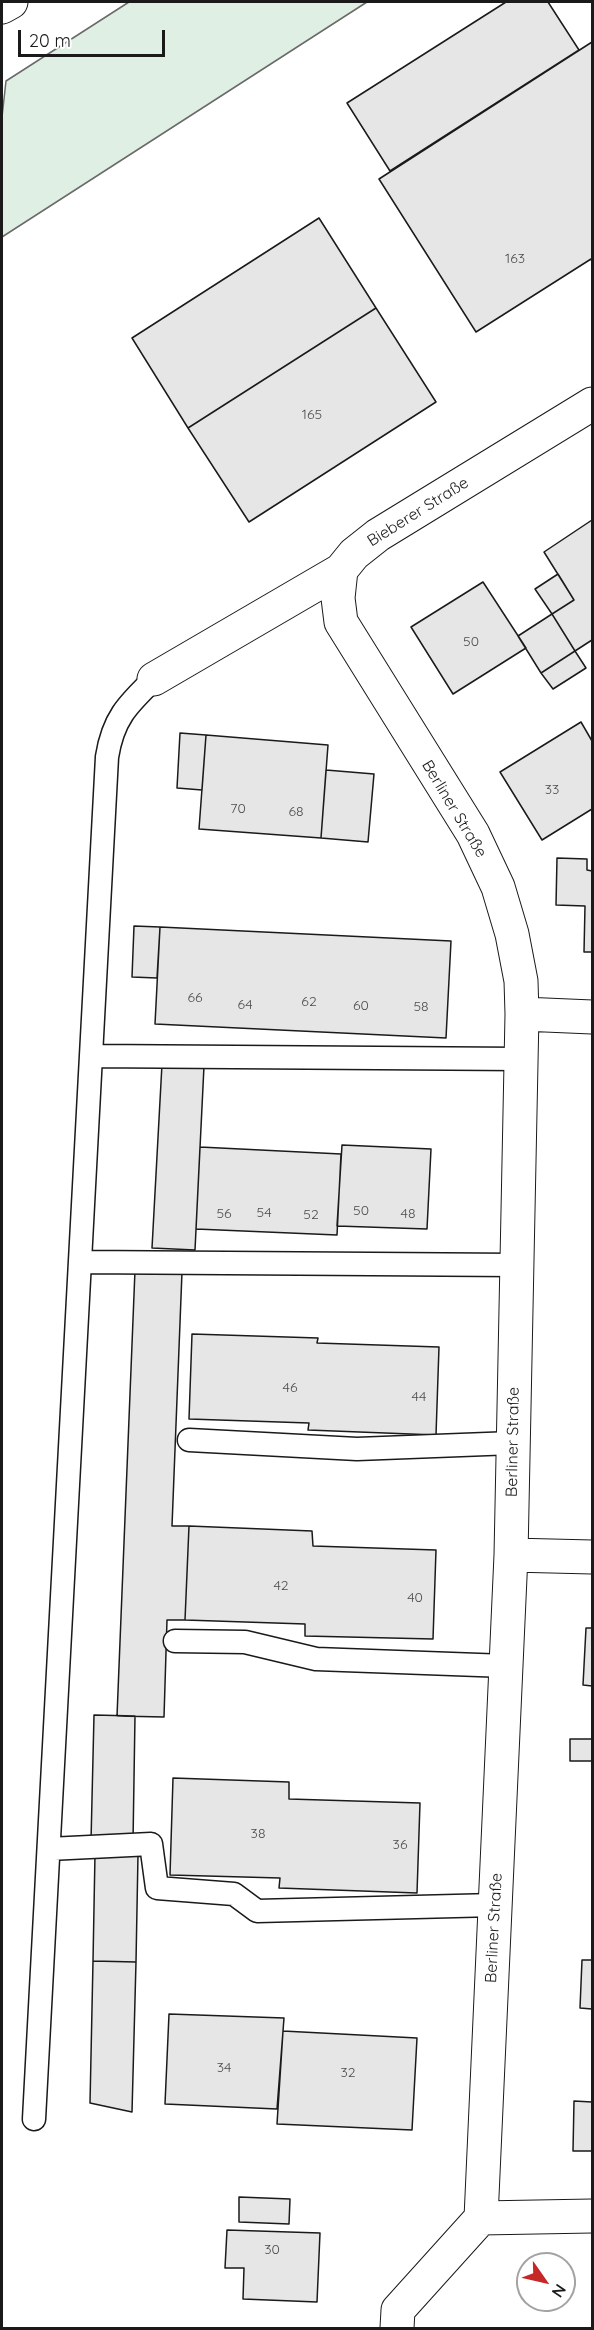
<!DOCTYPE html>
<meta charset="utf-8">
<style>
body{margin:0}
#map{position:relative;width:594px;height:2330px;overflow:hidden;background:#fff;font-family:Quicksand,sans-serif}
canvas{display:block}
.frame{position:absolute;inset:0;border:3px solid #1a1a1a;pointer-events:none}
.north{position:absolute;left:516px;top:2252px;width:60px;height:60px;box-sizing:border-box;background:#fff;border:2px solid #a3a3a3;border-radius:50%;rotate:124deg;font-size:16px;font-weight:700;line-height:24px;text-align:center;color:#1a1a1a}
.north::after{content:'';display:block;margin:auto;width:21px;height:27px;background:#c62828;clip-path:polygon(50% 0,100% 100%,50% 72%,0 100%)}
.scale{position:absolute;left:18px;top:30px;width:147px;height:27px;box-sizing:border-box;border:3px solid #1a1a1a;border-top:0;padding-left:8px;font-size:18px;line-height:21px;white-space:nowrap;color:#1a1a1a;-webkit-text-stroke:4px #fff;paint-order:stroke}
</style>
<div id="map">
<canvas width="594" height="2330"></canvas>
<div class="frame"></div>
<div class="north">N</div>
<div class="scale">20 m</div>
</div>
<script>
const c = document.querySelector('canvas').getContext('2d');
c.lineJoin = 'round';
function fillPath(path, color) { c.fillStyle = color; c.fill(path, 'evenodd'); }
function stroke(path, color, width, dash) { c.strokeStyle = color; c.lineWidth = width; c.lineCap = dash ? 'butt' : 'round'; c.setLineDash(dash || []); c.stroke(path); }
function label(font, color, halo, rows, align = 'center') {
  c.font = font + ' Quicksand,sans-serif'; c.lineWidth = 4.5; c.setLineDash([]); c.textBaseline = 'middle'; c.strokeStyle = halo; c.fillStyle = color; for (const [text, x, y, turn = 0] of rows) {
    c.save(); c.translate(x, y); c.rotate((+turn || 0) * Math.PI / 180); c.textAlign = isNaN(turn) ? turn : align; if (halo) c.strokeText(text, 0, 0); c.fillText(text, 0, 0); c.restore();
  }
}
const green = new Path2D(`
 M129,2H367L2,237V117L6,81Z`);
const building = new Path2D(`
 M506,2H548L579,50L390,171L347,103Z
 M592,42V262L591,259L476,332L379,179Z
 M319,218L376,308L188,428L132,338Z
 M376,308L436,402L249,522L188,428Z
 M592,520V640L575,651L552,614L574,600L544,552Z
 M558,574L574,600L552,614L535,589Z
 M483,582L526,648L453,694L411,627Z
 M552,614L575,651L541,673L518,636Z
 M575,651L586,668L553,689L541,673Z
 M581,722L592,741V809L542,840L500,772Z
 M180,733L206,735L202,790L177,788Z
 M206,735L328,745L321,838L199,829Z
 M326,770L374,774L368,842L321,838Z
 M557,858L587,859V870L592,871V952H584L585,906L556,905Z
 M134,926L160,927L157,978L132,977Z
 M160,927L451,941L446,1038L155,1024Z
 M162,1064L204,1066L195,1250L152,1248Z
 M342,1145L431,1149L427,1229L337,1226Z
 M200,1147L341,1154L337,1235L196,1229Z
 M135,1270L182,1272L172,1526H189L185,1620H167L164,1717L117,1716Z
 M192,1334L318,1338L317,1343L439,1347L436,1435L308,1430L309,1423L189,1419Z
 M189,1526L312,1531L313,1546L436,1550L433,1639L305,1636V1624L185,1620Z
 M586,1628H592V1686L583,1685Z
 M94,1715L135,1716L133,1842L91,1841Z
 M570,1739H592V1761H570Z
 M173,1778L289,1782V1799L420,1803L417,1893L279,1888L280,1878L170,1875Z
 M95,1854L138,1855L136,1962L93,1961Z
 M582,1960H592V2009L580,2008Z
 M93,1961L136,1962L132,2112L90,2103Z
 M169,2014L284,2018L277,2109L165,2104Z
 M283,2031L417,2038L412,2130L277,2124Z
 M574,2101L592,2102V2151H573Z
 M239,2197L290,2199L289,2224L239,2222Z
 M227,2230L320,2233L317,2302L243,2299L244,2268H225Z`);
const lane = new Path2D(`
 M91,1056L521,1059
 M80,1262L517,1265
 M189,1440L357,1449L513,1443
 M175,1641L245,1642L316,1659L506,1666
 M49,1849L151,1844L157,1888L234,1894L257,1911L495,1905
 M34,2119L107,757C113,719 127,705 154,679`);
const street = new Path2D(`
 M341,570L338,598L341,622L473,834L498,887L512,934L521,981L522,1014L511,1555L481,2218L398,2310L397,2328
 M154,679L341,570L354,554L378,535L592,404
 M522,1014L592,1017
 M511,1555L592,1557
 M481,2218L592,2216`);
const highway = new Path2D(`
 M2,7L11,2`);
const numberNames = [
 ["163",515,259],
 ["165",312,415],
 ["50",471,642],
 ["33",552,790],
 ["70",238,809],
 ["68",296,812],
 ["66",195,998],
 ["62",309,1002],
 ["64",245,1005],
 ["60",361,1006],
 ["58",421,1007],
 ["50",361,1211],
 ["54",264,1213],
 ["56",224,1214],
 ["48",408,1214],
 ["52",311,1215],
 ["46",290,1388],
 ["44",419,1397],
 ["42",281,1586],
 ["40",415,1598],
 ["38",258,1834],
 ["36",400,1845],
 ["34",224,2068],
 ["32",348,2073],
 ["30",272,2250]
];
const streetNames = [
 ["Bieberer Straße",418,512,-32],
 ["Berliner Straße",454,809,59],
 ["Berliner Straße",513,1442,-89],
 ["Berliner Straße",494,1928,-87]
];
fillPath(green, '#e0efe3');
stroke(green, '#6a6a6a', 1.5);
fillPath(building, '#e6e6e6');
stroke(building, '#1a1a1a', 1.5);
stroke(lane, '#1a1a1a', 25);
stroke(street, '#1a1a1a', 35);
stroke(highway, '#1a1a1a', 35);
stroke(lane, '#fff', 22);
stroke(street, '#fff', 33);
stroke(highway, '#fff', 33);
label('14px', '#4d4d4d', null, numberNames);
label('16px', '#1a1a1a', '#fff', streetNames);
</script>
